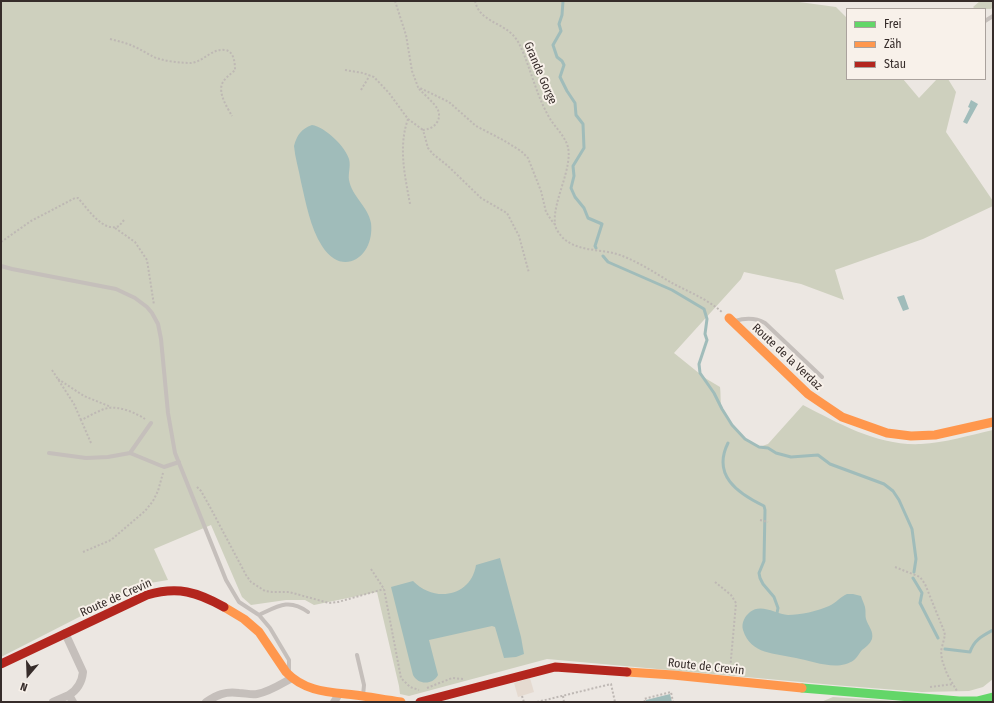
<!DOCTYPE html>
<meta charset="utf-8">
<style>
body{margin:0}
#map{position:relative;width:994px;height:703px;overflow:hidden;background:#ece7e2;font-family:"Fira Sans Condensed",sans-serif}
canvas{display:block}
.frame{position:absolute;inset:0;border:2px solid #362c2a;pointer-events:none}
.legend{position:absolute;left:846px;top:8px;width:140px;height:72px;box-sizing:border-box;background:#f8f1ea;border:1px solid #aaa29d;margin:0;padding:5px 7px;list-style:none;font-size:12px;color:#362c2a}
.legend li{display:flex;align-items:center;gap:8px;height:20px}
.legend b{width:20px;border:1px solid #aaa29d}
.north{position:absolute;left:8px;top:655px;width:40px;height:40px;-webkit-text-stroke:3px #f8f1ea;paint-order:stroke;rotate:199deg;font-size:11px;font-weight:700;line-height:16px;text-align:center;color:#362c2a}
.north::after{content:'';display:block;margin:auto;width:14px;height:18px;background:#362c2a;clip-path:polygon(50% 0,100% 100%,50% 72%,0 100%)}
</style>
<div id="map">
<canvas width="994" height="703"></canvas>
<div class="frame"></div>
<ul class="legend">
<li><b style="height:5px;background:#63d668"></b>Frei</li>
<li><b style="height:5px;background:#ff974d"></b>Zäh</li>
<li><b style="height:5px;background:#b3261e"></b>Stau</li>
</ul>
<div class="north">N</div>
</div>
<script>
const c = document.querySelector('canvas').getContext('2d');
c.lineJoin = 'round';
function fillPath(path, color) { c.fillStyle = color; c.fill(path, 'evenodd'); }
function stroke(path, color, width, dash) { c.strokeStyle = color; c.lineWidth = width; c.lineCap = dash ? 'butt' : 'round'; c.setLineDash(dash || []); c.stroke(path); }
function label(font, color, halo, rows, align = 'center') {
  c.font = font + ' "Fira Sans Condensed",sans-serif'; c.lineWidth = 4; c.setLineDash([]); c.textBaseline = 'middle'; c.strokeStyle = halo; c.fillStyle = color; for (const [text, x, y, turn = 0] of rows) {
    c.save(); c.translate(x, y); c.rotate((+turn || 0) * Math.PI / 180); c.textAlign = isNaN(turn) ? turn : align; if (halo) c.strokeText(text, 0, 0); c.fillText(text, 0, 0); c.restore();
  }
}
const green = new Path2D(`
 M1,1H792L836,7L847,18V79H903L919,98L937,79H948L956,92L946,132L993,201V206L923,239L835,270L844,300L801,284L744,272L741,279L674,353L705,378L720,387C721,394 720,403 722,409C728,425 744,441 759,447L768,444L803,405C840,424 878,446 921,444C945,443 970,435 993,430V679L983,687L969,691L922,692L834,685L547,659L409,696L400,694L399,686L377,592L314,605L305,600H286L251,605L242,597L211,525L154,549L168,580L150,583L130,591L1,657Z
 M980,1H993V7L991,9H975L973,7Z
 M833,697L912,702H821Z`);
const plaza = new Path2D(`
 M530,678L534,692L518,697L514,683Z`);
const water = new Path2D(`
 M971,100L978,104L967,124L963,122L970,108L968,107Z
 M312,125C325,127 345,146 349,159C351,166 348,173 349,180C352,197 368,206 371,223C375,256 343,279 322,246C310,227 306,203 301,182C299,170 295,158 294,146C297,135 301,129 312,125Z
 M904,295L909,309L903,311L897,297Z
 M500,558L521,637L524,654L516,657L504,658L495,627L492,626L429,640L438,675C433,685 418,685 413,675L391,587L413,581C434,603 471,597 476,565Z
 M847,594H853L861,596C862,600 864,603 865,607C866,611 865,616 866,619C868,626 874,631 872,639C870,644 866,647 862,650C859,653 858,657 854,660C838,672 813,661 796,658C775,653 751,655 743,630C741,623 745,616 750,612C761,603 776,614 788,615C800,615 818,611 829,606C836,603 840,597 847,594Z
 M670,694L672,702H646V700Z`);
const stream = new Path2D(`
 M563,1L562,15L559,24L561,31L553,45L557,57L562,61L564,65L560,77L567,91L575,103L576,115L583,124L584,148L573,166L574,176L571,188L575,197L584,208L588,218L602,224L595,246L596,248
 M603,256L608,262L672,290L704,309L707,319L705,334L707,340L699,364L700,373L714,393L722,409L732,425L745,439L759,447L768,448L776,453L791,457L818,455L830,464L884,484L893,491L899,500L912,529L916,559L914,572
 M728,443C712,475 737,493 764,506L765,510L764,561L759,573L760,578L763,584L774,597L778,608L777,613
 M913,578L922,593L920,603L938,638
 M945,649L970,652C974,640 982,636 993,630`);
const path = new Path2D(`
 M395,1L406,35L412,71L418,87L449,102L476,126L503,140L521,151L528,158L541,191L546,212L554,224
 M475,1C479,20 499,22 512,34C517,39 520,45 523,52C532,74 537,96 549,117C554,126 563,134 567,144C575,165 552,201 555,224C555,229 561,236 564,239C579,251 596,249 613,253C633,258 655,273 672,283C689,292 707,299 722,312
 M110,39C118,41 126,43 133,46C140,49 146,53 152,56C161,61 181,63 191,63C203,62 212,48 225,50C234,51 235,63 235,70C231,74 226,77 223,82C217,92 227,107 232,116
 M345,70L363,73L374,77L389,93L408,119L423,130
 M419,89C425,95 432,101 437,108C443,119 435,129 423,130L428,148L433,154L448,166L481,198L507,213L519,236L529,273
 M361,90L370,75
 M408,119C398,147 405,176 410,204
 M115,228L135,242L147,260L154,305
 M1,242L31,221L75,198H78C88,209 103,233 119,226L124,220
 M52,370L74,404L81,420
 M58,379L84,396L111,407
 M91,443L81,420C90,416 99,410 108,408C120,406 136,413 145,419
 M197,487L201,491L210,507L246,575L251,582L265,591L272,592H289L329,603L338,602L384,589
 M760,520L768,522
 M83,552L111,540L145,511L153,501L158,491L163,473
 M895,567L920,577L925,584L944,631L945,635L941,651L942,660L947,674L957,691
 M371,569L384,589L401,678L410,687L419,690
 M715,582L731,595L736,603L730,670
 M930,687L953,684
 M427,688L452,678L463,679
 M522,696L524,702
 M563,696L564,702
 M480,702H481
 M537,702L611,684L615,702
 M645,702L644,699L671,692L673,702`);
const lane = new Path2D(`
 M985,21L993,16
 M1,266L12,269L116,289L135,298L147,307L152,313L158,324L161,339L168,413L175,453L226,580L239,602L259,615L270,628L289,660V671
 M735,321C745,318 756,318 765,323L822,377
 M49,453L86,458L108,457L130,453L164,467L179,462
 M130,453L151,423
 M259,615C278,606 289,598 308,612
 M357,655L364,685L363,696`);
const street = new Path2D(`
 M65,633L83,672C82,682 77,690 69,695
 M53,702L69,695L73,702
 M206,702C217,695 225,691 239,693C245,693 251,695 257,694C269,692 281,684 292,678
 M334,702L339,694`);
const fast = new Path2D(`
 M802,688L959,701H977L993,697`);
const slow = new Path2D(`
 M729,318L808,394L842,417L887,433L911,436L935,435L993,422
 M224,607L244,619L259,632L286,672C305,692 329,692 355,695C370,697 386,700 401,702
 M627,672L673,675L802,688`);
const jam = new Path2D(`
 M1,664L147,595C178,586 197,592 224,607
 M420,702L555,667L627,672`);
const streetNames = [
 ["Grande Gorge",540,73,67],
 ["Route de la Verdaz",787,357,43],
 ["Route de Crevin",116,598,-24],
 ["Route de Crevin",706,667,6]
];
fillPath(green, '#ced0be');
fillPath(plaza, '#e5dad0');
fillPath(water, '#a0bcba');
stroke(stream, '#a0bcba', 3);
stroke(path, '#beb8b4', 2, [2, 2]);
stroke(lane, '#c5bfbb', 4);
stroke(street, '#c5bfbb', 8);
stroke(fast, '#63d668', 9);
stroke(slow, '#ff974d', 9);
stroke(jam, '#b3261e', 9);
label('12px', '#362c2a', '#f8f1ea', streetNames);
</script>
